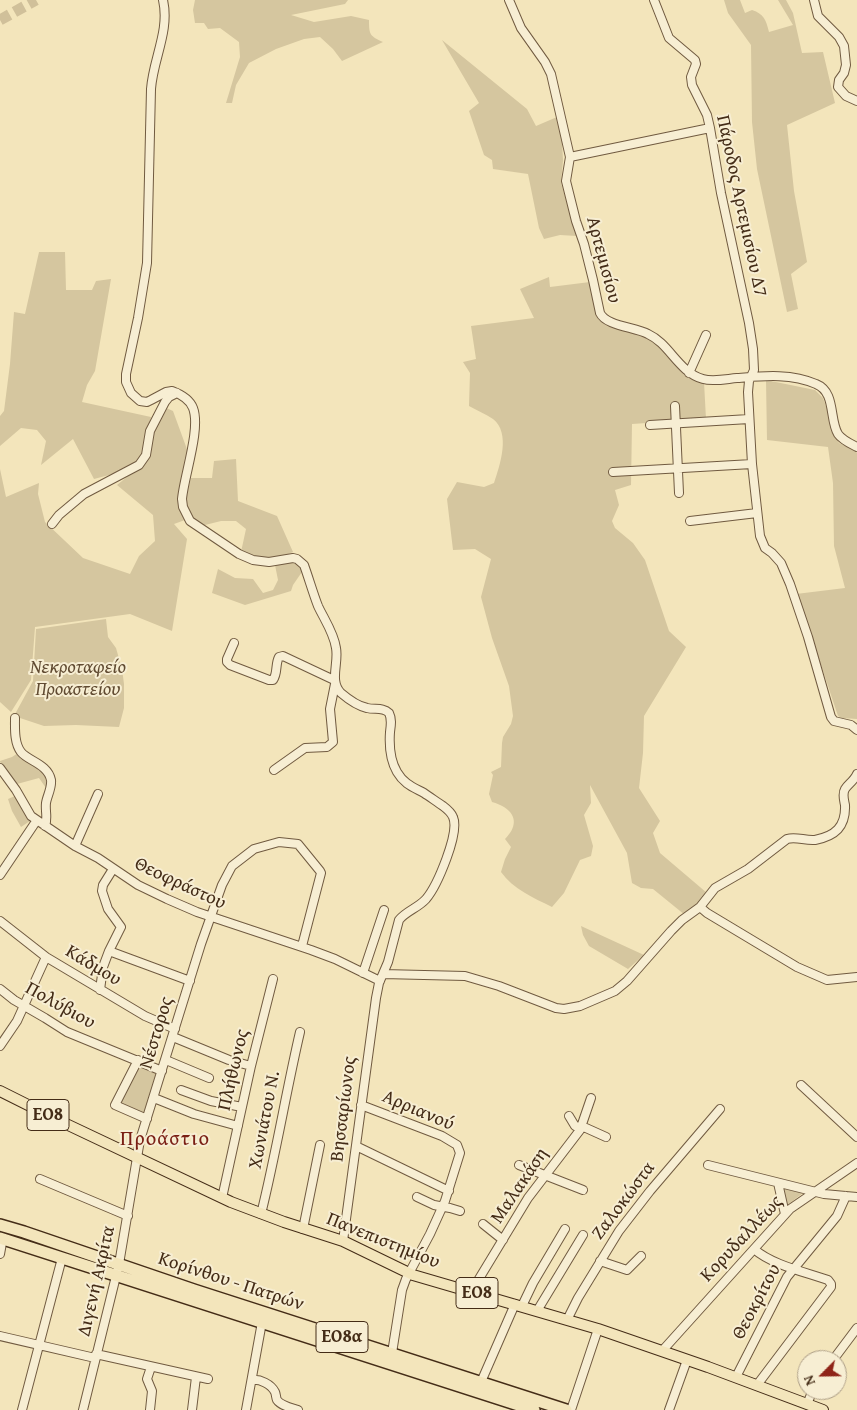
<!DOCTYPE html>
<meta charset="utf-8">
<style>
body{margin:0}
#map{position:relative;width:857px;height:1410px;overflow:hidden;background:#f3e5bb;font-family:"Gentium Book Plus",serif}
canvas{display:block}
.north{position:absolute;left:797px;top:1350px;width:50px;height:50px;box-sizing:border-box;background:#f7eed3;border:1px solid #afa088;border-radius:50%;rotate:247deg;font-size:14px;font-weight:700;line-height:20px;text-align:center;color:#442c17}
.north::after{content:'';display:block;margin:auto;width:18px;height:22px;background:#8f2418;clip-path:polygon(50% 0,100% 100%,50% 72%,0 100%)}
</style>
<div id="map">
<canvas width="857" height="1410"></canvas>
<div class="north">N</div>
</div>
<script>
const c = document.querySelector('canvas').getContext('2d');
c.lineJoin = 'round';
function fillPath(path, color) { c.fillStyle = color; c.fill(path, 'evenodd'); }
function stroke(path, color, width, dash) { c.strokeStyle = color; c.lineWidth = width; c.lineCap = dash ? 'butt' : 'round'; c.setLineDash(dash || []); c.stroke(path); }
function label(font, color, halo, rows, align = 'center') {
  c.font = font + ' "Gentium Book Plus",serif'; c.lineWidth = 4; c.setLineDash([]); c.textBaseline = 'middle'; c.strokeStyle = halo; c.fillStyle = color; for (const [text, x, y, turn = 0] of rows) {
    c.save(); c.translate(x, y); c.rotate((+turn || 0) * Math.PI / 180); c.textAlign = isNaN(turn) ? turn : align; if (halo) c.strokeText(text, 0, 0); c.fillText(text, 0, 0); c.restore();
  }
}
const green = new Path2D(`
 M195,0H348L345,4L291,15L314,22L351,16L369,20C369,35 370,36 383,42L342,61L333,49L320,37L304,39L276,49L249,63L236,85L232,103H226L240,57L239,42L220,28L208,29L204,23H195L193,10Z
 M724,0H740L745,13L752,10C764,14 766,20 769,32L793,25L778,0H786L793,13L802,53L823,52L835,103L787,125L794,191L807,262L791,274L798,309L787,312L757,169L752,122L751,45L728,13Z
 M442,40L527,109L536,126L557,117L562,142L563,160L561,183L577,236L560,235L544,239L539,228L528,174L493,169L492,160L484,155L469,111L479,103Z
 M39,252H65L66,290H92L96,281L111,279L95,371L87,385L82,402L151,417L145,451L132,469L94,479L73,439L41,465L46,441L37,430L21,428L0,446V416L4,411L10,364L14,312L25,314Z
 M549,277L550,287L590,282L600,317L648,336L704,382L706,419L632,424L631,485L615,490L619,505L612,521L615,528L633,543L645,560L669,631L686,647L644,716L643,753L639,788L660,821L653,833L660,853L707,893L695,907L685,915L653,889L641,888L632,883L627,853L590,785L591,803L584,815L593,846L591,856L580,860L564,893L552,907C534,898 513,889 501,872L505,859L511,847L505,839C516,828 518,816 504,807C500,805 497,803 492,802L489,794L493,775L491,772L501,767L502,743L503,737L511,724L513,716L509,686L492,638L481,597L491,559L475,549L453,550L447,499L457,482L484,487L494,483C500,465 511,433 493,419C486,414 476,410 469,406L470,373L463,362L476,359L471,326L534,318L520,289Z
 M766,380L815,390L823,398L828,412L832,429L839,443L855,450L857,453V719L842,718L838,716L806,620L796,594L845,588L834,546L833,483L828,447L767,440Z
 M164,407L173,411L188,452L180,503L185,520L174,524L187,539L172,631L130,614L35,627L31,680L11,712L0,702V469L6,497L39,483L38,494L45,522L83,558L130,574L139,556L155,541L153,515L117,485L143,464L152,431Z
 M236,459L238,501L277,516L293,552L274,560L258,558L241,552L246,529L236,521H221L201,526C181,514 186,497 191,478H212L214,461Z
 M295,561L304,569L293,585L291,591L245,605L212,593L218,569L235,578L253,579L263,593L273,590L278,580L275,565Z
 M106,619L108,637L116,648L122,669L124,684V708L119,727L76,725L44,726L14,716L33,681L36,629Z
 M18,753L42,770L46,776V788L39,778L17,784L0,762V761L12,757Z
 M15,796L30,821L21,827L12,811L8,799Z
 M581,926L644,955L628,969L589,946L583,935Z
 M139,1064L156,1073L143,1116L119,1104Z
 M782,1188L803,1193L786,1206Z
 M0,1231L107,1266L0,1233Z`);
const highwayTunnel = new Path2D(`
 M0,20L36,0`);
const minor = new Path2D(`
 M163,0C170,31 153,59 151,89L147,263L138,318L126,374V382L131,393L140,401L147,402L151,400L166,392L172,391C180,394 190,400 193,408C201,429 184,476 182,499L183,507L190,521L239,554L253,560L269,562L293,558L297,559L304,565C309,579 313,593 318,606C324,619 334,633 336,648C339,663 329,681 341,693C348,699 358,706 367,708C375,710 383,707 389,713C392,719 391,725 390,732C389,746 390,760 397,772C404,784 413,787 424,793C430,797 437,802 443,806C447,809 451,812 453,817C460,833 437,886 426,899C418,908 406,911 399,920L388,962L379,983L376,998L343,1241
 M509,0L521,28L545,62L551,74L570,157L566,181L576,221L584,244L593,280L600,313C606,326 635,327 648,334C670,344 678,372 703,379C713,382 726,379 737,378C763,376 791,373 816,384C836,392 829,419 838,434C842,440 851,444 857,447
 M654,0L669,38L695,60L696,64L691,77L692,85L707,115L710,128L721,193L749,323L753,349L754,370L749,381L748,392L752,464L760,536L765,548L772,553L781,563L790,584L808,637L831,717L834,721L851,725L857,730
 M814,0L818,16L839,37L844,46L846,65L844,73L839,80L838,87L846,96L857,101
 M570,157L710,128
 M689,373L706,335
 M675,406L679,493
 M650,425L749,419
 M613,472L752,464
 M690,521L757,513
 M52,524L59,515L84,494L139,465L146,455L150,431L165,402L169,397L177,393
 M234,643L227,659V662L230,665L269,680H273C278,673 275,664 279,657L283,656L334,680
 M15,718C15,728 14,743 21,752C28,761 48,764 51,780C52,788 47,796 46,803C45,811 48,818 45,826
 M0,768L16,790L31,816L75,846L98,858L138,885L167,899L197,912L311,950L335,959L380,981
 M274,770L305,748L327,747L333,742L330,709L335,684
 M75,846L98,794
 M0,875L37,820
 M700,907L707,913L797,967L827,980L857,977
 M0,921L46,957L145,1016L175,1029
 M109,951L190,981
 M363,973L384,910
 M383,974L465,976L499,986L556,1008L564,1009L580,1006L615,991L627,981L671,931L682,920L700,907L715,888L748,869L787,839C796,836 805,841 815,840C835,836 846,827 845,805C844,800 842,794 845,789C848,784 854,781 857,774
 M0,989L14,1000L45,1018L67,1032L162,1071
 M100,990L103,967L109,951L121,927L108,909L102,891L103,885L113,869
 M173,1037L229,1060L251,1066
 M0,1046L17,1021L46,957
 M138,1060L115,1105L147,1119
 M166,1060L209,1078
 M801,1085L857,1137
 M181,1090L211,1101L242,1107
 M154,1098L194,1114L238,1126
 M361,1105L442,1136L457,1145L460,1153L445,1201L430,1234L406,1279L402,1290L392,1353
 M569,1116L575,1126L586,1128L606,1137
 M356,1146L449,1191
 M519,1165L583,1190
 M708,1165L824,1194L857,1197
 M40,1179L128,1216
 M778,1183L785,1214
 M417,1197L434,1205L450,1208L460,1211
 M222,1198L251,1066L273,979
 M261,1214C276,1154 286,1092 300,1032
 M483,1224L503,1240
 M303,1229L320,1145
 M754,1249C772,1265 805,1272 828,1280L831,1284V1287L757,1385
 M0,1254L2,1243
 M600,1261L627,1270L641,1256
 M471,1292L528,1198L580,1130L591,1098
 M522,1306L533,1283L565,1229
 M537,1311L583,1235
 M567,1320L578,1298L619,1231L650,1191L720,1109
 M0,1336L95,1358
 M662,1351L790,1209L857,1163
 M96,1354L208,1379
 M833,1360L857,1328
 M736,1377L787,1277L837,1216L846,1196
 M252,1380C260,1379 271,1384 275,1392C276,1394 276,1398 277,1400C281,1406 292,1408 298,1410
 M481,1382L515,1304
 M807,1404L813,1390
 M22,1410L62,1258
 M83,1410L119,1264L140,1140L201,944L222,885L232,866L254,849L279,842L298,844L320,871L321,873L302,946
 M150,1410L152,1391L147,1379L151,1367
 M192,1410L196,1377
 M246,1410L262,1322
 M571,1410L598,1329
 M669,1410L687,1360`);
const major = new Path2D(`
 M0,1091L64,1123L231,1202L284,1222L343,1241L413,1275L598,1329L708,1367L823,1410`);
const highway = new Path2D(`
 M0,1225L24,1232L194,1290L566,1410
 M0,1238L534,1410`);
const shields = [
 [48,1115,42],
 [477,1293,42],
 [342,1337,52]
];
const shieldNames = [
 ["ΕΟ8",48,1115],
 ["ΕΟ8",477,1293],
 ["ΕΟ8α",342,1337]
];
const streetNames = [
 ["Πάροδος Αρτεμισίου Δ7",741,206,78],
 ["Αρτεμισίου",603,260,75],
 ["Θεοφράστου",180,884,25],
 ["Κάδμου",93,966,31],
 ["Πολύβιου",60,1006,29],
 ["Νέστορος",157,1033,-73],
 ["Πλήθωνος",234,1070,-77],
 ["Βησσαρίωνος",344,1109,-83],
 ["Αρριανού",418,1111,23],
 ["Χωνιάτου Ν.",265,1120,-79],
 ["Μαλακάση",520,1186,-56],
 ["Ζαλοκώστα",624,1201,-53],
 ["Κορυδαλλέως",742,1239,-47],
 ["Πανεπιστημίου",383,1241,22],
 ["Διγενή Ακρίτα",97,1281,-77],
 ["Κορίνθου - Πατρών",231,1282,18],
 ["Θεοκρίτου",757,1302,-62]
];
const parkNames = [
 ["Νεκροταφείο",78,668],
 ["Προαστείου",78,690]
];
const quarterNames = [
 ["Προάστιο",165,1140]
];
fillPath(green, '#d5c69f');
stroke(highwayTunnel, '#d0c09a', 11, [11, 5.5]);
stroke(minor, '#705a40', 10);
stroke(major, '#442c17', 12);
stroke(highway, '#442c17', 14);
stroke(minor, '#f7eed3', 8);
stroke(major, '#f3e5bb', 10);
stroke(highway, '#f3e5bb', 11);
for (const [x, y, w] of shields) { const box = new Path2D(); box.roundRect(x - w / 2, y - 15.5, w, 31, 4); c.fillStyle = '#f7eed3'; c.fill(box); stroke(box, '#442c17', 1); }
label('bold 18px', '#442c17', null, shieldNames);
label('19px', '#442c17', '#f7eed3', streetNames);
label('italic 19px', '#614b32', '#f7eed3', parkNames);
c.letterSpacing = '1px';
label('21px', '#7a1f14', '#f7eed3', quarterNames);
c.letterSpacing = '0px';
</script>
